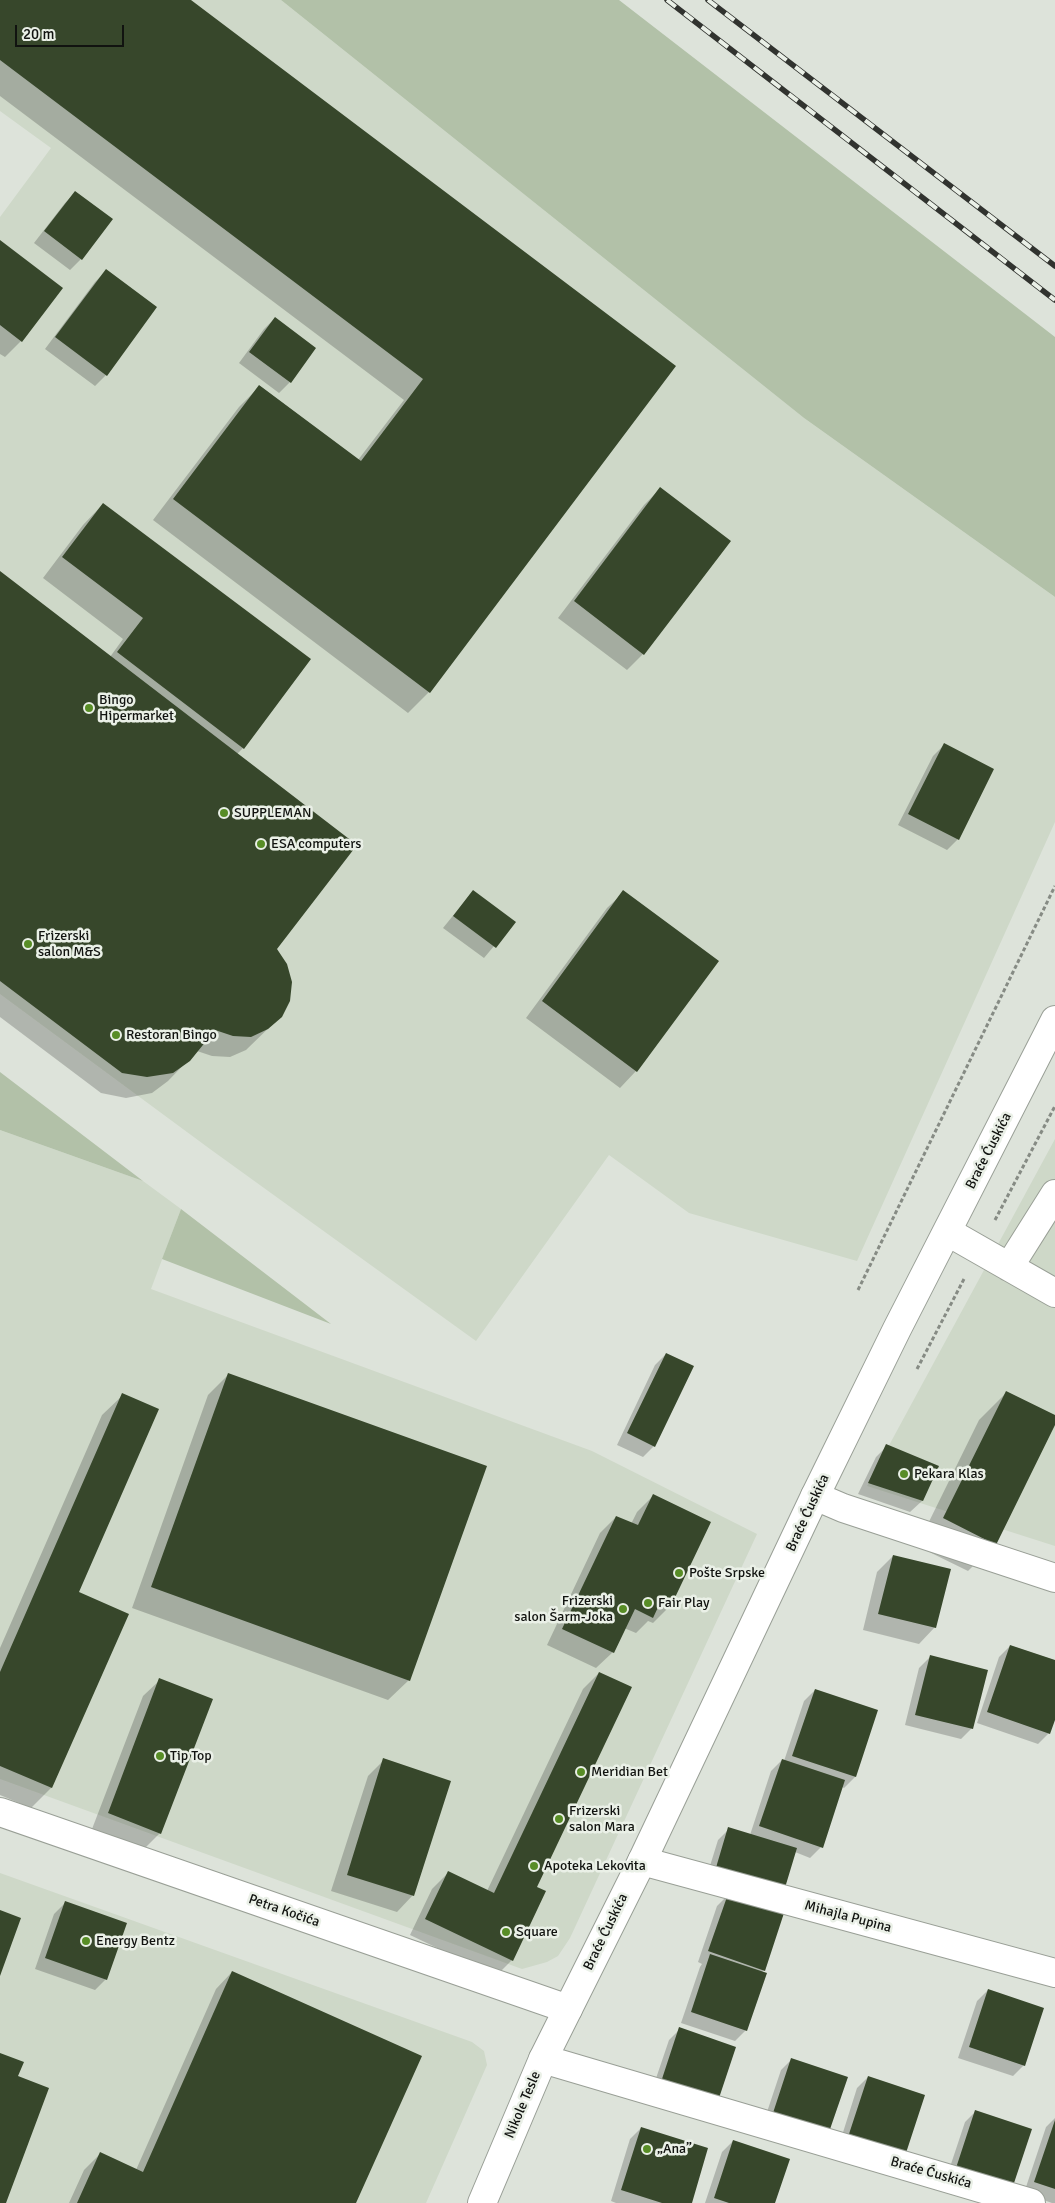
<!DOCTYPE html>
<meta charset="utf-8">
<style>
body{margin:0}
#map{position:relative;width:1055px;height:2203px;overflow:hidden;background:#dde3da;font-family:Signika,sans-serif}
canvas{display:block}
.scale{position:absolute;left:15px;top:25px;width:109px;height:22px;box-sizing:border-box;border:2px solid #111310;border-top:0;padding-left:6px;font-size:15px;line-height:18px;white-space:nowrap;color:#111310;-webkit-text-stroke:4px #eaf0e7;paint-order:stroke}
</style>
<div id="map">
<canvas width="1055" height="2203"></canvas>
<div class="scale">20 m</div>
</div>
<script>
const c = document.querySelector('canvas').getContext('2d');
c.lineJoin = 'round';
function fillPath(path, color) { c.fillStyle = color; c.fill(path, 'evenodd'); }
function stroke(path, color, width, dash) { c.strokeStyle = color; c.lineWidth = width; c.lineCap = dash ? 'butt' : 'round'; c.setLineDash(dash || []); c.stroke(path); }
function label(font, color, halo, rows, align = 'center') {
  c.font = font + ' Signika,sans-serif'; c.lineWidth = 5; c.setLineDash([]); c.textBaseline = 'middle'; c.strokeStyle = halo; c.fillStyle = color; for (const [text, x, y, turn = 0] of rows) {
    c.save(); c.translate(x, y); c.rotate((+turn || 0) * Math.PI / 180); c.textAlign = isNaN(turn) ? turn : align; if (halo) c.strokeText(text, 0, 0); c.fillText(text, 0, 0); c.restore();
  }
}
const built = new Path2D(`
 M0,0H281L804,418L1055,597V822L857,1261L689,1213L609,1155L476,1341L210,1149L0,994V217L51,148L0,111Z
 M0,1130L143,1181L181,1209L151,1289L592,1451L757,1534L570,1938L558,1956L547,1962L522,1969L0,1779Z
 M1055,1139V1546L867,1486Z
 M0,1873L472,2042L484,2051L487,2065L426,2203H0Z`);
const green = new Path2D(`
 M281,0H619L1055,337V597L804,418Z
 M0,1072L143,1181L0,1130Z
 M181,1209L331,1324L162,1259Z`);
const shadow = new Path2D(`
 M0,0H189L674,366L429,692L408,713L153,520L239,407L260,386L358,460L404,400L0,96Z
 M76,192L81,259L70,270L34,243L65,203Z
 M0,242L61,288L21,341L5,357L0,354Z
 M106,271V375L95,386L45,349L95,282Z
 M275,318L290,382L279,393L239,363L264,329Z
 M660,489L643,654L627,670L558,618L644,505Z
 M103,504L243,748L237,754L275,949L281,1016L246,1050L230,1057L212,1056L197,1051L168,1081L152,1093L126,1098L101,1093L0,1017V572L110,657L123,639L43,578L83,525Z
 M944,745L958,839L947,850L898,825L933,756Z
 M473,891L514,922L484,958L443,928Z
 M624,892L636,1071L620,1088L526,1018L607,908Z
 M666,1354L654,1446L643,1457L617,1445L655,1365Z
 M229,1374L409,1680L388,1700L132,1608L208,1395Z
 M1007,1392L1055,1416V1423L995,1544L968,1571L917,1546L979,1420Z
 M123,1395L77,1593L127,1615L51,1788L31,1808L0,1795V1648L102,1415Z
 M887,1446L937,1467L922,1501L910,1512L858,1494L876,1457Z
 M653,1496L669,1607L653,1623L648,1621L636,1633L624,1628L613,1652L596,1668L547,1645L600,1533L616,1517L631,1524L637,1512Z
 M893,1556L935,1627L919,1644L863,1630L877,1572Z
 M1010,1646L1055,1661V1716L1049,1733L1038,1744L977,1723L999,1657Z
 M930,1657L972,1728L961,1739L905,1725L919,1668Z
 M599,1673L512,1960L496,1976L410,1935L432,1889L448,1873L487,1891L583,1689Z
 M160,1680V1833L144,1849L92,1829L143,1696Z
 M815,1690L877,1711L855,1777L844,1788L842,1787L821,1847L810,1858L795,1852L705,1882L718,1840L729,1829L750,1835L771,1771L782,1760L784,1761L804,1701Z
 M384,1760L413,1895L397,1912L331,1891L368,1776Z
 M728,1895L764,1970L761,1973L746,2030L735,2041L681,2023L700,1967L702,1964L698,1962L717,1906Z
 M65,1903L106,1979L95,1990L35,1969L54,1914Z
 M232,1972L355,2203H69L84,2170L100,2154L136,2170L216,1989Z
 M988,1990L1024,2065L1013,2076L958,2058L977,2001Z
 M680,2029L734,2047L650,2096L669,2040Z
 M792,2059L846,2078L762,2127L781,2070Z
 M868,2077L905,2152L839,2145L857,2088Z
 M976,2111L1001,2196L946,2179L965,2122Z
 M1055,2118V2203H1052L1024,2193L1046,2127Z
 M641,2128L690,2203H616L611,2201L630,2139Z
 M733,2141L773,2203H705L722,2152Z`);
const building = new Path2D(`
 M0,0H191L676,366L430,693L173,499L259,385L361,461L423,379L0,60Z
 M75,191L113,219L82,260L44,231Z
 M0,240L63,288L22,342L0,325Z
 M106,269L157,307L107,376L55,337Z
 M275,317L316,348L291,383L249,352Z
 M660,487L731,541L644,655L574,601Z
 M103,503L311,659L244,749L117,652L143,618L62,557Z
 M0,571L357,845L277,949L287,964L292,982L290,1001L282,1017L268,1029L251,1037L233,1036L215,1030L190,1061L173,1073L147,1077L122,1073L0,981Z
 M944,743L994,769L959,840L908,814Z
 M473,890L516,922L496,948L453,916Z
 M623,890L719,961L637,1072L542,1001Z
 M666,1353L694,1366L655,1447L627,1433Z
 M228,1373L487,1466L410,1681L151,1587Z
 M1006,1391L1055,1415V1425L996,1545L943,1518Z
 M122,1393L159,1409L79,1592L129,1614L52,1788L0,1766V1672Z
 M886,1444L939,1466L923,1501L868,1483Z
 M653,1494L711,1522L670,1608L660,1603L653,1618L635,1609L614,1653L562,1629L616,1516L638,1525Z
 M893,1555L951,1569L936,1628L878,1614Z
 M1010,1645L1055,1660V1720L1050,1734L987,1712Z
 M930,1655L988,1670L973,1729L915,1715Z
 M599,1672L632,1687L537,1887L546,1891L513,1961L425,1919L448,1871L494,1893Z
 M159,1678L213,1699L161,1834L108,1813Z
 M815,1689L878,1710L856,1777L792,1756Z
 M383,1758L451,1781L414,1896L347,1875Z
 M782,1759L845,1780L823,1848L759,1826Z
 M728,1827L797,1848L784,1891L715,1871Z
 M728,1894L784,1913L765,1971L708,1951Z
 M65,1901L127,1923L107,1980L45,1958Z
 M0,1910L21,1918L0,1976Z
 M710,1954L767,1973L747,2031L691,2012Z
 M232,1971L422,2056L356,2203H77L100,2152L143,2172Z
 M988,1989L1044,2008L1025,2066L969,2047Z
 M679,2027L736,2047L717,2104L660,2085Z
 M0,2053L24,2062L18,2076L49,2088L6,2203H0Z
 M791,2058L848,2077L828,2135L772,2116Z
 M868,2076L925,2095L906,2153L849,2134Z
 M975,2110L1032,2129L1013,2186L956,2168Z
 M1055,2120V2189L1034,2182Z
 M641,2127L708,2148L692,2203H662L621,2190Z
 M733,2140L790,2159L775,2203H729L714,2198Z`);
const path = new Path2D(`
 M995,1220L1055,1106
 M858,1290L1055,886
 M917,1369L964,1279`);
const minor = new Path2D(`
 M948,1232L1055,1293
 M1009,1267L1055,1194
 M815,1496L843,1508L1055,1578
 M0,1812L568,2009
 M642,1861L1055,1973
 M543,2059L1031,2203`);
const major = new Path2D(`
 M482,2203L543,2059L642,1861L815,1496L897,1329L1055,1020`);
const rail = new Path2D(`
 M667,0L1055,300
 M708,0L1055,266`);
const markers = [
 [89,708,5,"#588d26"],
 [224,813,5,"#588d26"],
 [261,844,5,"#588d26"],
 [28,944,5,"#588d26"],
 [116,1035,5,"#588d26"],
 [904,1474,5,"#588d26"],
 [679,1573,5,"#588d26"],
 [648,1603,5,"#588d26"],
 [623,1609,5,"#588d26"],
 [160,1756,5,"#588d26"],
 [581,1772,5,"#588d26"],
 [559,1819,5,"#588d26"],
 [534,1866,5,"#588d26"],
 [506,1932,5,"#588d26"],
 [86,1941,5,"#588d26"],
 [647,2149,5,"#588d26"]
];
const poiNames = [
 ["Bingo",99,700],
 ["Hipermarket",99,716],
 ["SUPPLEMAN",234,813],
 ["ESA computers",271,844],
 ["Frizerski",38,936],
 ["salon M&S",38,952],
 ["Restoran Bingo",126,1035],
 ["Pekara Klas",914,1474],
 ["Pošte Srpske",689,1573],
 ["Frizerski",613,1601,"right"],
 ["salon Šarm-Joka",613,1617,"right"],
 ["Fair Play",658,1603],
 ["Tip Top",170,1756],
 ["Meridian Bet",591,1772],
 ["Frizerski",569,1811],
 ["salon Mara",569,1827],
 ["Apoteka Lekovita",544,1866],
 ["Square",516,1932],
 ["Energy Bentz",96,1941],
 ["„Ana”",657,2149]
];
const streetNames = [
 ["Braće Ćuskića",989,1151,-63],
 ["Braće Ćuskića",808,1513,-65],
 ["Petra Kočića",284,1911,19],
 ["Mihajla Pupina",848,1917,15],
 ["Braće Ćuskića",606,1932,-64],
 ["Nikole Tesle",523,2105,-67],
 ["Braće Ćuskića",931,2173,16]
];
fillPath(built, '#ced8c8');
fillPath(green, '#b2c1a8');
fillPath(shadow, '#0003');
fillPath(building, '#37472b');
stroke(minor, '#999f96', 30);
stroke(major, '#999f96', 30);
stroke(path, '#868b84', 3, [4, 2.5]);
stroke(minor, '#fff', 28);
stroke(major, '#fff', 28);
stroke(rail, '#31332f', 5.5);
stroke(rail, '#eaf0e7', 4, [11]);
for (const [x, y, r, color] of markers) { const dot = new Path2D(); dot.arc(x, y, r, 0, 2 * Math.PI); c.fillStyle = color; c.fill(dot); stroke(dot, '#eaf0e7', 2); }
label('14px', '#111310', '#eaf0e7', poiNames, 'left');
label('14px', '#111310', '#eaf0e7', streetNames);
</script>
